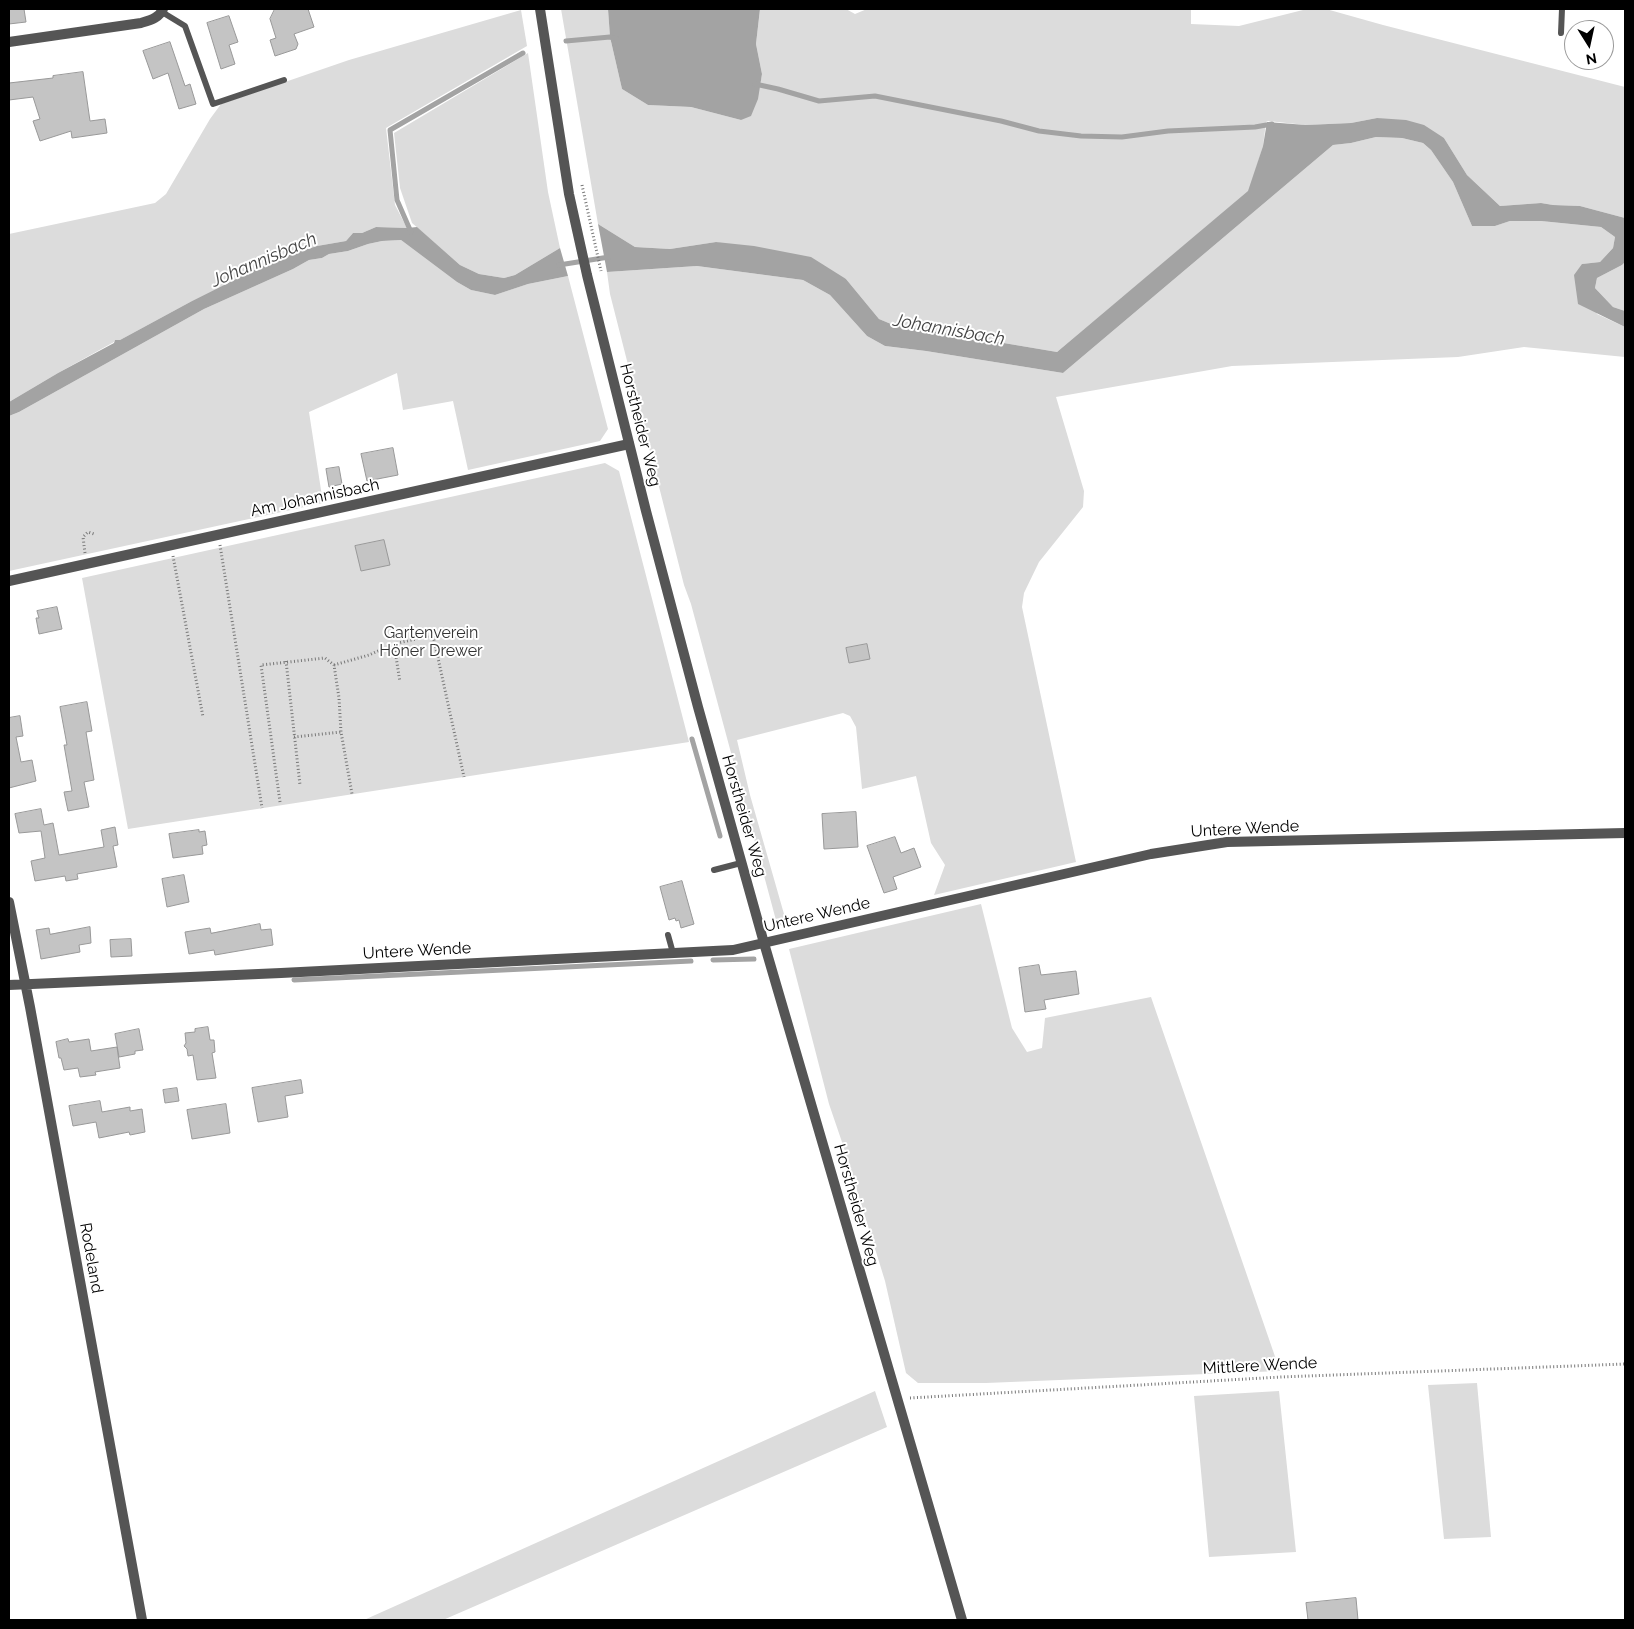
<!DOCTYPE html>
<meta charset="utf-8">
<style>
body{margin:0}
#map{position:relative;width:1634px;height:1629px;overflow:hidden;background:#fff;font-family:Raleway,sans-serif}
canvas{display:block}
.frame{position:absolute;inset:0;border:10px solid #000;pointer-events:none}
.north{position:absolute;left:1564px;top:20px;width:50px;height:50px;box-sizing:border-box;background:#fff;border:1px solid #999;border-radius:50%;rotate:170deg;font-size:14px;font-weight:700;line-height:20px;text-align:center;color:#000}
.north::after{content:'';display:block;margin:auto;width:18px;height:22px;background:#000;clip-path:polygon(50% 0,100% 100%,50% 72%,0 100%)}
</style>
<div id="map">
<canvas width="1634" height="1629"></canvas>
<div class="frame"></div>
<div class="north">N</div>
</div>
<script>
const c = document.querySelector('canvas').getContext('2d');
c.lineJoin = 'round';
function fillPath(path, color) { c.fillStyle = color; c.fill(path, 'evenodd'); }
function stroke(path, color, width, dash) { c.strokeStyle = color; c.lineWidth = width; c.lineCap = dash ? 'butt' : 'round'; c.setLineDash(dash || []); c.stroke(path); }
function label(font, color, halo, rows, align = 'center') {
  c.font = font + ' Raleway,sans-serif'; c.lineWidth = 4; c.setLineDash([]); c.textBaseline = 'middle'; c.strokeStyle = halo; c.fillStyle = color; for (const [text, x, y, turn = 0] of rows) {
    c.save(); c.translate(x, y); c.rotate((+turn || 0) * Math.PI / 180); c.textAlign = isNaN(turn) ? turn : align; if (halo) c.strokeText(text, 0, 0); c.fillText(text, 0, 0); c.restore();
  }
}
const green = new Path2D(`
 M561,9H608L610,37L622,89L648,105L691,107L741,120L760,86L762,74L756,44L760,9H846L855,14L867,9H1191V24L1239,26L1307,9H1326L1383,25L1625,87V218L1580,206L1553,205L1541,203L1500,206L1467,175L1444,138L1377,118L1351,123L1306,125L1268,121L1266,122L1263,146L1249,191L1057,352L891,324L879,319L846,279L716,242L670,249L635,247L598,224Z
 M521,10L527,46L386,128L395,205L407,228L376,227L362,233H353L346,241L317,246L279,258L269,264L256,269L192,301L120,340H115L114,342L58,373L9,402V234L155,203L166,194L210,119L221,104L349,60Z
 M528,53L548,192L560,248L515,275L504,278L479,274L460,265L412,223L400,188L394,133Z
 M1376,137L1402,138L1423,143L1431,150L1453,182L1472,226H1495L1510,221H1541L1601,227L1615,237L1613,248L1600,262L1582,264L1597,314L1625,327V357L1524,347L1458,357L1232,366L1056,397L1084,491L1083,507L1039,562L1024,593L1022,607L1076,862L934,895L945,865L931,843L916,776L862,789L856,727L850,716L843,713L737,740L750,795L788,928L777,924L691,604L684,585L610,294L607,272L697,266L803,280L830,295L867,336L885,346L926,351L1063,373L1333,145L1351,143Z
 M401,240L457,282L471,290L495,295L528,284L568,276L608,429L600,441L468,470L453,401L403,410L397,373L309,412L323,503L9,571V416L19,412L204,309L293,269L309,260L322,258L329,254L348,251L368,244L382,241Z
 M1625,262V311L1613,307L1595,288L1597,278L1622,265Z
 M605,463L619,471L689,742L128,829L82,578Z
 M981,904L1012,1028L1027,1052L1042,1048L1045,1018L1151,997L1280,1371L986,1383H918L906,1373L885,1281L843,1145L829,1104L789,949Z
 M1477,1383L1491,1537L1444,1539L1428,1385Z
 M875,1391L887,1427L443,1620H364Z
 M1279,1391L1296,1552L1209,1557L1194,1396Z`);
const water = new Path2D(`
 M608,9H760L756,44L762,74L758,99L751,116L741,120L691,107L648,105L622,89L610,37Z
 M1377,118L1406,120L1424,125L1444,138L1467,175L1500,206L1541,203L1553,205L1580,206L1625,218V262L1622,265L1597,278L1595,288L1613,307L1625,311V327L1578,304L1574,275L1582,264L1600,262L1613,248L1615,237L1601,227L1541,221H1510L1495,226H1472L1453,182L1431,150L1423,143L1402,138L1376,137L1351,143L1333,145L1063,373L926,351L885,346L867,336L830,295L803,280L697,266L607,272L598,224L635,247L670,249L716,242L754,246L811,257L846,279L879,319L891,324L1057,352L1248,191L1263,146L1267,122L1306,125L1351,123Z
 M376,227L407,228L417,227L460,265L479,274L504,278L515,275L560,248L568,276L528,284L495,295L471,290L457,282L401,240L382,241L368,244L348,251L329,254L322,258L309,260L293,269L204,309L19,412L9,416V402L58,373L114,343L115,340H120L192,301L256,269L269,264L279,258L317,246L346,241L353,233H362Z`);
const stream = new Path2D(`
 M566,41L610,37L617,39
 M755,84L778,89L819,101L875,96L1001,121L1039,131L1081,136L1122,137L1168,131L1255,127L1272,124
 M411,232L397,200L390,130L523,53
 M559,265L609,257
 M692,739L720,836
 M713,960L754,959
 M294,980L691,961`);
const building = new Path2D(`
 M9,9H24L26,22L9,24Z
 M275,9H308L314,27L294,34L298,44L296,49L275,56L270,40L276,38L270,19Z
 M229,16L238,42L229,45L235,64L221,69L207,23Z
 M170,42L185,86L190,84L196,104L179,109L168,73L153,79L143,51Z
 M83,72L90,121L105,119L107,133L72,138L71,131L40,141L33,121L40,119L33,97L9,100V83L53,78V76Z
 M393,448L398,475L367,481L361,454Z
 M339,467L342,484L329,487L326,469Z
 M384,540L390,565L361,571L355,546Z
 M57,607L62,629L39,634L36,618H39L37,611Z
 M867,644L870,659L849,663L846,648Z
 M87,702L92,731L86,732L94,780L84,782L89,807L68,811L64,792L72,791L64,745H67L60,707Z
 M20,716L23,736L16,737L21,762L32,760L36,781L9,788V718Z
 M41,809L44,825L53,823L59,855L104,847L101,830L115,827L118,845L113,846L117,867L77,874L78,879L66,881L65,876L35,881L31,861L45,858L41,831L19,833L15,814Z
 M856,812L858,847L824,849L822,814Z
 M199,830V832L205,831L207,845L202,846L203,854L173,858L169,834Z
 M895,837L901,853L914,848L921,867L893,877L897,889L884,893L867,846Z
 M184,875L189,902L167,907L162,879Z
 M682,881L694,924L681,928L679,920L676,921L675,918L669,920L660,887Z
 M260,924L261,930L271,929L273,945L215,955L214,950L189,954L185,932L210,928L211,933Z
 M90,927L91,943L79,945L80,952L41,959L36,930L49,928L50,934Z
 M131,939L132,956L111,957L110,940Z
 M1039,965L1041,975L1076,971L1079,994L1044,1000L1046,1009L1025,1012L1019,968Z
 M208,1027L210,1040H214L215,1052L212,1053L216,1078L197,1080L193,1055L188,1056L187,1049L184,1046L186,1043L185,1033L195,1032V1029Z
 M139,1029L143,1050L135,1051V1054L119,1057L115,1034Z
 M68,1039L69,1042L89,1039L91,1051L117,1047L120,1068L95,1072L96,1075L80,1077L78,1068L64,1070L61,1058H59L56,1042Z
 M301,1080L303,1093L285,1096L288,1117L258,1122L252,1088Z
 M177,1088L179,1101L165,1103L163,1090Z
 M100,1101L102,1112L130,1107V1111L142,1109L145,1132L130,1135L129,1132L99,1138L96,1122L73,1126L69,1106Z
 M226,1104L230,1133L192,1139L187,1110Z
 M1356,1598L1358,1620H1308L1306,1603Z`);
const path = new Path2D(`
 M582,185L601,271
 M220,545L262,808
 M85,553L83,537L88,532L94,534
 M173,556L203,717
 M394,644L400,682
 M286,661L300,785
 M334,665L369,655L394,644L433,635L464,777
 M294,737L341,732
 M280,802L261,665L325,658L334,665L339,698L341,732L352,794
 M910,1398L1281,1377L1625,1364`);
const service = new Path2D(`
 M162,12L185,26L213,104L284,80
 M1561,33L1562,9
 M714,870L741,863
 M668,935L673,953`);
const minor = new Path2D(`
 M9,42L141,23C151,20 159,18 163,9
 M9,581L629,444
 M9,902L30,1007L142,1620
 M9,985L281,973L733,950L1151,854L1227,842L1625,833`);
const tertiary = new Path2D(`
 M540,9L569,194L587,275L646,511L698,707L764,943L962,1620`);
const streetNames = [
 ["Horstheider Weg",640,425,76],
 ["Am Johannisbach",315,498,-12],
 ["Horstheider Weg",744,816,74],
 ["Untere Wende",1245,829,-3],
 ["Untere Wende",817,915,-13],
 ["Untere Wende",417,951,-3],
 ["Horstheider Weg",856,1205,74],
 ["Rodeland",91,1258,80],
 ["Mittlere Wende",1260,1366,-3]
];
const parkNames = [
 ["Gartenverein",431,633],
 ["Höner Drewer",431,651]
];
const waterNames = [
 ["Johannisbach",264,260,-23],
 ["Johannisbach",949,330,10]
];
fillPath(green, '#dcdcdc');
fillPath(water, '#a3a3a3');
stroke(stream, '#a3a3a3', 5);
fillPath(building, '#c4c4c4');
stroke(building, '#999', 1);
stroke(path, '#777', 3, [1, 2.5]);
stroke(service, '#555', 6);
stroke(minor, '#555', 10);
stroke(tertiary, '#555', 10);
label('16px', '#000', '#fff', streetNames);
label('16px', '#333', '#fff', parkNames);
label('italic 18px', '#444', '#fff', waterNames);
</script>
